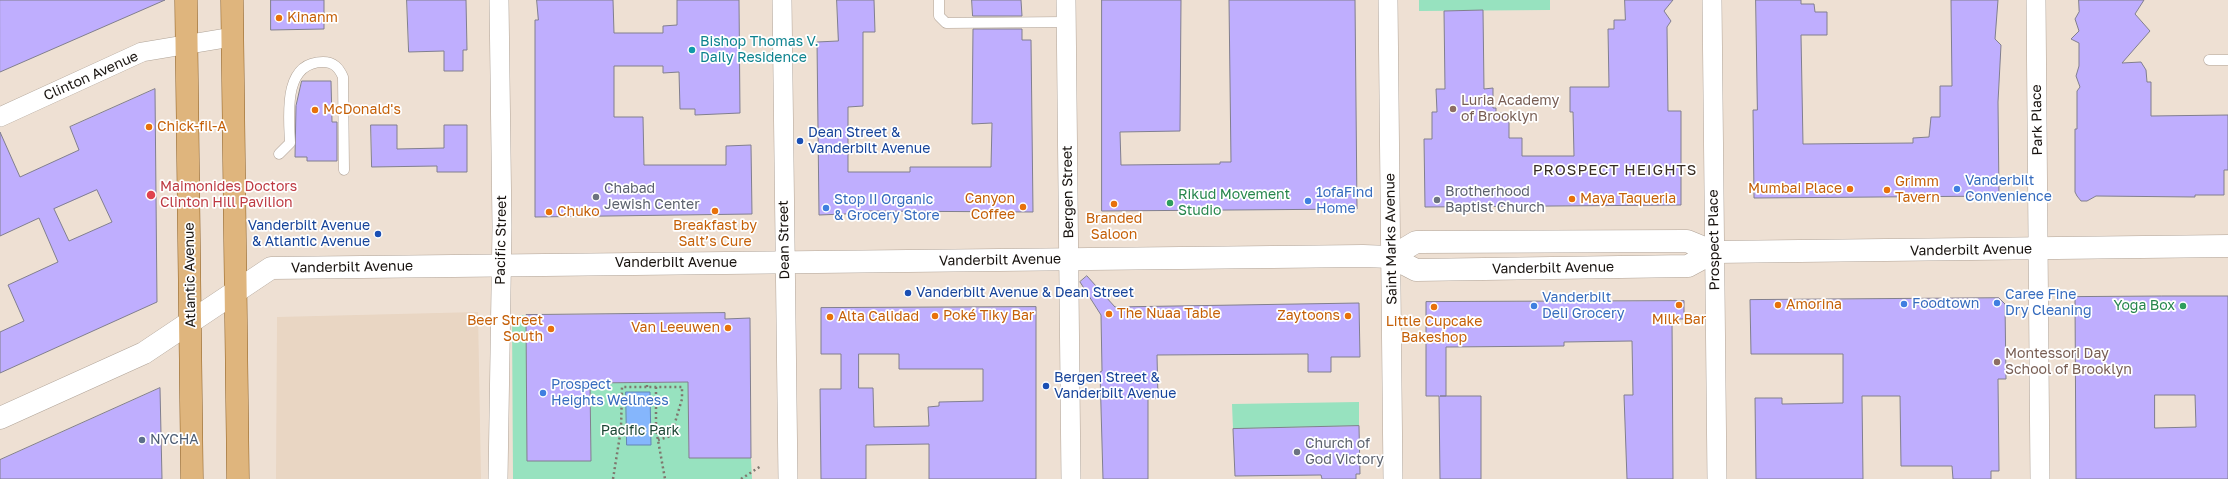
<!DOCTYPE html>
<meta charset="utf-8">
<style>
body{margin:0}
canvas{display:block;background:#eee0d3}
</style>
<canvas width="2228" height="479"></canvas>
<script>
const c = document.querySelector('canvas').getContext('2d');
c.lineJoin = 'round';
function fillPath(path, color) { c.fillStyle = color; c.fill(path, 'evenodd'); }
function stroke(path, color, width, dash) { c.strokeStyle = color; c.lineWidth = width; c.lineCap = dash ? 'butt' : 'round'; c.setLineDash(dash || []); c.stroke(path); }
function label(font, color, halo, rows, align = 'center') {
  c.font = font + ' "Golos Text",sans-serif'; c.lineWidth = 3.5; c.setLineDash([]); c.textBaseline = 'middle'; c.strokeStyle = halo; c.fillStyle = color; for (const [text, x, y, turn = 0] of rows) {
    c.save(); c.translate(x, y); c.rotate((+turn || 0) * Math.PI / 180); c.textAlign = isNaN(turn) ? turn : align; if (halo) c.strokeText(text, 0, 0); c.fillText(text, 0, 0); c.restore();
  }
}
const built = new Path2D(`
 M478,312L481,479H276L277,317Z`);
const green = new Path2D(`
 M1419,0H1550V10L1419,11Z
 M526,315L528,461L591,460L590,383L688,382L689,458H751L752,479H513L512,316Z
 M1359,402V426L1233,429L1232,404Z`);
const water = new Path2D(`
 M626,392H650L651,445H627Z`);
const building = new Path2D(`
 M0,0H165L0,72Z
 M271,0H324V29L271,30Z
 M407,0H466L467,50H463V71H444V51L409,52Z
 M537,0H613L614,33H663V26L677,25V0H739L740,113L695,115V109H680L679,72L663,73V66H614V117H643L644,165H726V146L751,145L752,214L535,217V20H538Z
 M837,0H874L875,32H863V106L848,107V172H910V167H991L992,123L972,124L973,29H1022V40H1031L1033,212L869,211V213L819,215L817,42L838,41Z
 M972,0H1021L1022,16H973Z
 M1102,0H1181L1180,131L1120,132L1121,165L1220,164V162H1231L1229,0H1355L1357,209L1102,211Z
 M1625,0H1673L1664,11L1671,21L1667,27L1668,111H1681V205L1425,207L1424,139H1432V112H1437L1436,89H1445L1444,11L1483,10L1484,89L1493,88V108H1496V113H1509V138H1522V156H1574L1573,112H1570V87H1609L1608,29H1614V20H1625Z
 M1756,0H1801V4H1814L1815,12H1827V35H1801L1803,144L1913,143V138L1929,137L1931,117H1940V86H1952L1951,0H1998L1995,39L2001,45L1998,102L1999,196L1754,198L1753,110H1757Z
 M2079,0H2144L2135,14L2150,31L2122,63L2141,62L2146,70L2147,82H2151V116L2228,115V170H2224V195H2195V197L2096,196L2087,201H2081L2077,196L2075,192V129H2077V91L2080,87L2076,76L2079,66V43L2071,39L2079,31L2075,19L2079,12Z
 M302,81H331L332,122H337V161H307V157H295L296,106Z
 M155,89L157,302L0,373V332L24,321L8,285L58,262L39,218L0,236V132L20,177L79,150L70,127ZM97,190L112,222L69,241L54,209Z
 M371,125H397V149L444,148V125H467V172H437V166L372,167Z
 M1087,276L1115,307L1359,303L1360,357H1331V372H1308V354L1157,355L1158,398H1148V479H1103L1100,372L1102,371L1101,315L1080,282Z
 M2162,296H2228V479H2076L2075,297ZM2155,395H2195L2196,427L2155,428Z
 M1999,298L2005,304L2006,379H1998L1999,471H1991V479H1953L1952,466H1901L1900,396H1862L1863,479H1756L1755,398H1782V404L1843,403V354H1751L1750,300Z
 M1684,301V319H1672L1673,479H1627L1624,395H1633L1632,341L1564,342V346L1446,347V396H1440H1481V479H1440L1439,396H1426V302Z
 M1036,307V479H929V444L866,445V479H821L820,389H841V354H821V308ZM859,354H899V369H983V401L939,402V406L928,407L929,426L874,427L873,388H859Z
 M725,313V319L750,318L751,458H689L688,382L590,383L591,461H527L526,315Z
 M160,388L162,479H0V460Z
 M1359,426L1360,474H1356V479H1322L1321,475L1235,476L1233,429Z`);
const path = new Path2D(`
 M647,387V383
 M656,387V429L665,479
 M613,479L621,429L622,387H682V399L671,436L658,440
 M741,479L761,466`);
const lane = new Path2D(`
 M939,0V16L946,23L1066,22
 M2209,60H2228
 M279,154L290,143C289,117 282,62 323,62C334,62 339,68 343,77L344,170`);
const street = new Path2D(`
 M782,0L788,479
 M1066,0L1071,479
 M1388,0L1393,479
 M1712,0L1717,479
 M2036,0L2040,479
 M0,117L142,52L232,37
 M498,479L502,227L499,0`);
const secondary = new Path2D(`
 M1391,257L1416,242L1687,241L1714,252L2228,246
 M0,418L144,353L271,268L1363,256L1391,257L1416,270L1688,266L1714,252`);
const primary = new Path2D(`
 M186,0L192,479
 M232,0L238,479`);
const markers = [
 [279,18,4,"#e8710a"],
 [692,50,4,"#0f9aa8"],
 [1453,109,4,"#8d6e63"],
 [315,110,4,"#e8710a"],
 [149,127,4,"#e8710a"],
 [800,141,4,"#1a4fb4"],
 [1850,189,4,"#e8710a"],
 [1957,189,4,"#3f7fe0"],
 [1887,190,4,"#e8710a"],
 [151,195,5,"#e0444e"],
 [596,197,4,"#6b7280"],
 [1572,199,4,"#e8710a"],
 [1437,200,4,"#6b7280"],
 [1308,201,4,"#3f7fe0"],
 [1170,203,4,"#2e9e5b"],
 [1114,204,4,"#e8710a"],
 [1023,207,4,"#e8710a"],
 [826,208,4,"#3f7fe0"],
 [715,211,4,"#e8710a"],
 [549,212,4,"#e8710a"],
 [378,234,4,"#1a4fb4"],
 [908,293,4,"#1a4fb4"],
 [1997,303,4,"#3f7fe0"],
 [1904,304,4,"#3f7fe0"],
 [1679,305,4,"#e8710a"],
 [1778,305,4,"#e8710a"],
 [1534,306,4,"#3f7fe0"],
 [2183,306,4,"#2e9e5b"],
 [1434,307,4,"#e8710a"],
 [1109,314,4,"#e8710a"],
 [935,316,4,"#e8710a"],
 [1348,316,4,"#e8710a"],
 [830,317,4,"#e8710a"],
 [728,328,4,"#e8710a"],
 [551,329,4,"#e8710a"],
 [1997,362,4,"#8d6e63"],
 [1046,386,4,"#1a4fb4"],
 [543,393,4,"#3f7fe0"],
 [142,440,4,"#5c6f8a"],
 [1297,452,4,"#6b7280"]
];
const foodNames = [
 ["Kinanm",287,18],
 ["McDonald's",323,110],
 ["Chick-fil-A",157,127],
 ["Grimm",1895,182],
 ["Tavern",1895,198],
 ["Mumbai Place",1842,189,"right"],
 ["Canyon",1015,199,"right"],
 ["Coffee",1015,215,"right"],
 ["Maya Taqueria",1580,199],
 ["Chuko",557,212],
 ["Branded",1114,219,"center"],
 ["Saloon",1114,235,"center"],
 ["Breakfast by",715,226,"center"],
 ["Salt’s Cure",715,242,"center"],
 ["Amorina",1786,305],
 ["The Nuaa Table",1117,314],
 ["Poké Tiky Bar",943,316],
 ["Zaytoons",1340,316,"right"],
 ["Alta Calidad",838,317],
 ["Milk Bar",1679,320,"center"],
 ["Beer Street",543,321,"right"],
 ["South",543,337,"right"],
 ["Little Cupcake",1434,322,"center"],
 ["Bakeshop",1434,338,"center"],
 ["Van Leeuwen",720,328,"right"]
];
const cultureNames = [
 ["Bishop Thomas V.",700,42],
 ["Daily Residence",700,58]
];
const streetNames = [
 ["Clinton Avenue",91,76,-24],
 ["Park Place",2037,120,-91],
 ["Bergen Street",1068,192,-91],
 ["Saint Marks Avenue",1391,239,-91],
 ["Pacific Street",501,240,-89],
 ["Dean Street",784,240,-91],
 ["Prospect Place",1714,240,-91],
 ["Vanderbilt Avenue",1971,250,-1],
 ["Vanderbilt Avenue",1000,260,-1],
 ["Vanderbilt Avenue",676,263],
 ["Vanderbilt Avenue",352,267,-1],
 ["Vanderbilt Avenue",1553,268,-1],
 ["Atlantic Avenue",190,275,-91]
];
const educationNames = [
 ["Luria Academy",1461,101],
 ["of Brooklyn",1461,117],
 ["Montessori Day",2005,354],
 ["School of Brooklyn",2005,370]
];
const transitNames = [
 ["Dean Street &",808,133],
 ["Vanderbilt Avenue",808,149],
 ["Vanderbilt Avenue",370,226,"right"],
 ["& Atlantic Avenue",370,242,"right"],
 ["Vanderbilt Avenue & Dean Street",916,293],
 ["Bergen Street &",1054,378],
 ["Vanderbilt Avenue",1054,394]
];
const shopNames = [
 ["Vanderbilt",1965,181],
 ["Convenience",1965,197],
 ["1ofaFind",1316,193],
 ["Home",1316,209],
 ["Stop II Organic",834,200],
 ["& Grocery Store",834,216],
 ["Caree Fine",2005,295],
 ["Dry Cleaning",2005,311],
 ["Vanderbilt",1542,298],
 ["Deli Grocery",1542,314],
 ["Foodtown",1912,304],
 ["Prospect",551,385],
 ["Heights Wellness",551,401]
];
const healthNames = [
 ["Maimonides Doctors",160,187],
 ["Clinton Hill Pavilion",160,203]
];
const worshipNames = [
 ["Chabad",604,189],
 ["Jewish Center",604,205],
 ["Brotherhood",1445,192],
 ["Baptist Church",1445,208],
 ["Church of",1305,444],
 ["God Victory",1305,460]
];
const leisureNames = [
 ["Rikud Movement",1178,195],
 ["Studio",1178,211],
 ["Yoga Box",2175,306,"right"]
];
const parkNames = [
 ["Pacific Park",640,431]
];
const serviceNames = [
 ["NYCHA",150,440]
];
const neighbourhoodNames = [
 ["PROSPECT HEIGHTS",1615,170]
];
fillPath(built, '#e9d6c3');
fillPath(green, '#97e2bf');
fillPath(water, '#85b6fc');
stroke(water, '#6485b5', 1);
fillPath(building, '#bfaefe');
stroke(building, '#817f8e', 1);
stroke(lane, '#b0a397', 11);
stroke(street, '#b0a397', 20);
stroke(secondary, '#b0a397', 23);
stroke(primary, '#8b5c1e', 23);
stroke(path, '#7f766d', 2.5, [2, 3]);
stroke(lane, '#fff', 10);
stroke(street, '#fff', 19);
stroke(secondary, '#fff', 22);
stroke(primary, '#dfb57d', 22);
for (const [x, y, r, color] of markers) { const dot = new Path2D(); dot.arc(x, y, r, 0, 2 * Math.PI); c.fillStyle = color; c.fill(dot); stroke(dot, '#fff', 1.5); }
label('14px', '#c56008', '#fff', foodNames, 'left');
label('14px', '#0d838f', '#fff', cultureNames, 'left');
label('14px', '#17120e', '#fff', streetNames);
label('14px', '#785e54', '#fff', educationNames, 'left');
label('14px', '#164399', '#fff', transitNames, 'left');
label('14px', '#366cbe', '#fff', shopNames, 'left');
label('14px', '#be3a42', '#fff', healthNames, 'left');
label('14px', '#5b616d', '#fff', worshipNames, 'left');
label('14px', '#27864d', '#fff', leisureNames, 'left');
label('14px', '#1c4735', '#fff', parkNames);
label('14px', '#4e5e75', '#fff', serviceNames, 'left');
c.letterSpacing = '1px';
label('15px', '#392e24', '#fff', neighbourhoodNames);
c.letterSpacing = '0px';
</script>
